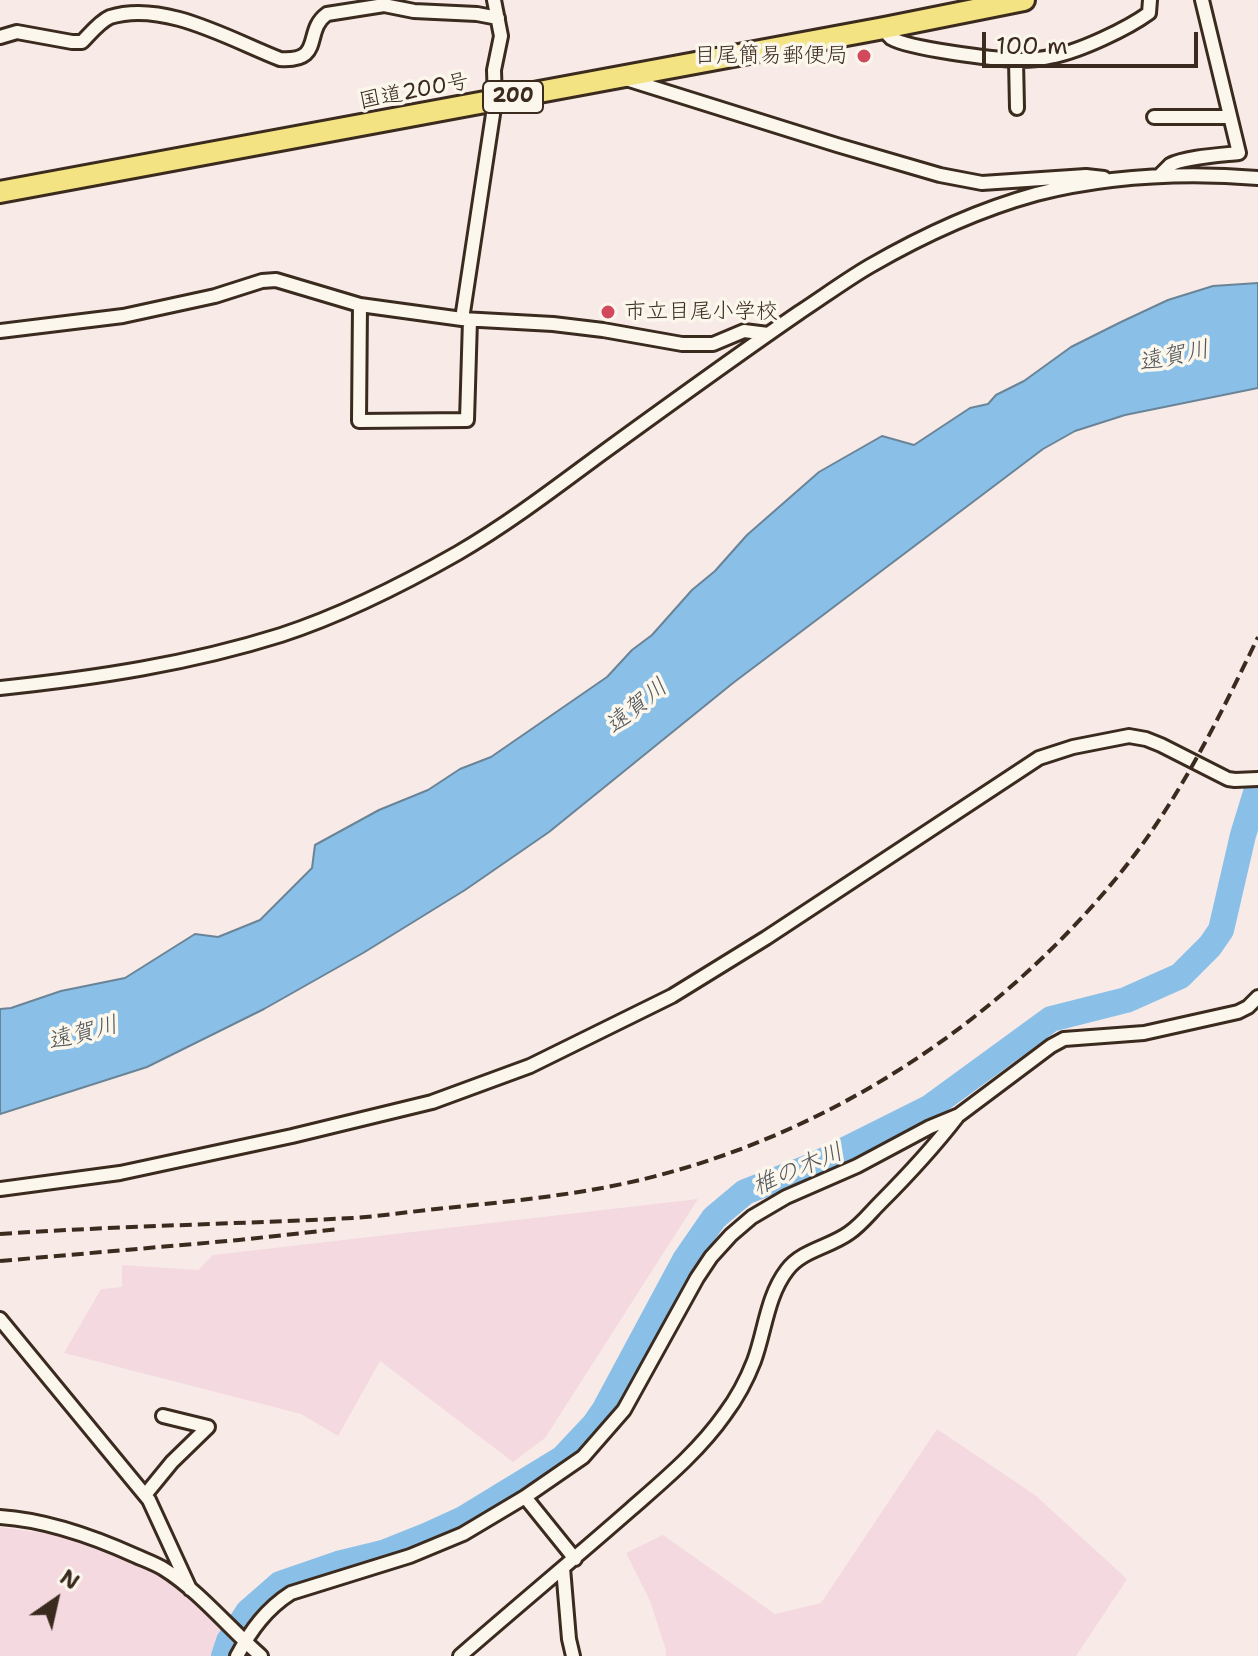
<!DOCTYPE html>
<meta charset="utf-8">
<style>
body{margin:0}
#map{position:relative;width:1258px;height:1656px;overflow:hidden;background:#f8eae7;font-family:"Shantell Sans",sans-serif}
canvas{display:block}
.north{position:absolute;left:16px;top:1560px;width:80px;height:80px;-webkit-text-stroke:6px #fbf7ec;paint-order:stroke;rotate:34deg;font-size:22px;font-weight:700;line-height:32px;text-align:center;color:#3b2a1e}
.north::after{content:'';display:block;margin:auto;width:28px;height:36px;background:#3b2a1e;clip-path:polygon(50% 0,100% 100%,50% 72%,0 100%)}
.scale{position:absolute;left:982px;top:32px;width:216px;height:36px;box-sizing:border-box;border:4px solid #3b2a1e;border-top:0;padding-left:10px;font-size:24px;line-height:28px;white-space:nowrap;color:#3b2a1e;-webkit-text-stroke:6px #fbf7ec;paint-order:stroke}
</style>
<div id="map">
<canvas width="1258" height="1656"></canvas>
<div class="north">N</div>
<div class="scale">100 m</div>
</div>
<script>
const c = document.querySelector('canvas').getContext('2d');
c.lineJoin = 'round';
function fillPath(path, color) { c.fillStyle = color; c.fill(path, 'evenodd'); }
function stroke(path, color, width, dash) { c.strokeStyle = color; c.lineWidth = width; c.lineCap = dash ? 'butt' : 'round'; c.setLineDash(dash || []); c.stroke(path); }
function label(font, color, halo, rows, align = 'center') {
  c.font = font + ' "Shantell Sans","Klee One",sans-serif'; c.lineWidth = 7; c.setLineDash([]); c.textBaseline = 'middle'; c.strokeStyle = halo; c.fillStyle = color; for (const [text, x, y, turn = 0] of rows) {
    c.save(); c.translate(x, y); c.rotate((+turn || 0) * Math.PI / 180); c.textAlign = isNaN(turn) ? turn : align; if (halo) c.strokeText(text, 0, 0); c.fillText(text, 0, 0); c.restore();
  }
}
const built = new Path2D(`
 M698,1199L545,1438L513,1462L380,1361L338,1436L301,1414L64,1353L101,1289L122,1287V1265L198,1270L213,1255Z
 M937,1429L1035,1495L1127,1579L1076,1656H666V1650L650,1601L626,1553L663,1535L775,1614L821,1603Z
 M0,1527L56,1535L125,1558L169,1580L184,1590L222,1630L212,1656H0Z`);
const water = new Path2D(`
 M1258,283V388L1125,415L1075,431L1043,449L733,683L549,832L465,890L363,953L264,1009L147,1067L0,1114V1009L11,1008L61,991L125,978L195,934L218,937L260,920L312,868L315,845L379,810L428,790L460,769L491,757L607,677L632,650L652,635L692,590L715,571L747,535L819,472L882,436L914,445L970,408L988,404L996,395L1024,381L1071,347L1121,322L1168,300L1213,286Z`);
const river = new Path2D(`
 M224,1656L229,1641L248,1612L280,1584L338,1564L383,1553L428,1535L463,1519L563,1458L594,1425L605,1409L685,1260L714,1218L745,1192L817,1164L929,1108L1051,1019L1126,1000L1180,976L1210,946L1221,930L1243,835L1258,786`);
const minor = new Path2D(`
 M884,28C887,34 886,34 891,38C910,49 993,59 1018,60C1030,60 1043,59 1054,56C1080,51 1127,29 1149,13L1150,0
 M0,37L17,32L72,42H82C90,34 99,22 110,17C164,0 231,40 280,59C325,62 303,31 327,14L384,5L414,11L477,14L498,18
 M1016,60L1017,108
 M626,79L837,145L940,175L982,183L1086,176L1104,178
 M1154,117H1230
 M1160,175C1162,173 1168,167 1170,165C1185,157 1221,155 1239,153L1202,0
 M360,305L359,421L467,420L470,320
 M462,319L495,101L494,70L501,36L494,0
 M0,331L123,316L215,296L262,281L276,280L360,305L462,319L553,324L603,330L682,344H713L744,331L768,334
 M0,688C95,678 189,664 281,635C342,615 402,585 458,553C508,524 555,488 601,454C667,406 733,358 800,312C823,297 846,280 870,266C922,236 978,210 1036,194C1108,176 1184,172 1258,178
 M0,1189L120,1173L292,1136L432,1102L530,1066L672,996L766,938L1039,758L1073,747L1129,736L1146,739L1161,745L1228,779L1235,780L1258,779
 M0,1319L149,1500L190,1589
 M145,1495L172,1462L208,1427L163,1416
 M525,1497L575,1559
 M0,1517C47,1520 94,1537 136,1556C145,1560 156,1564 164,1569C198,1590 231,1630 261,1656
 M563,1568L569,1639L573,1656
 M237,1656C251,1630 266,1609 291,1593L410,1556L463,1534L525,1497L583,1457L624,1410L697,1278L711,1257L731,1235L752,1217L786,1197L857,1166L930,1127L959,1115L1051,1046L1064,1039L1144,1033L1238,1012L1248,1007L1258,997
 M460,1656C516,1607 574,1559 631,1509C664,1480 699,1451 725,1414C737,1398 747,1379 754,1361C765,1331 767,1296 787,1270C802,1250 830,1247 849,1233C861,1225 870,1213 880,1203C907,1176 933,1148 957,1117`);
const trunk = new Path2D(`
 M0,192L884,28L1024,0`);
const rail = new Path2D(`
 M0,1234C118,1226 236,1224 353,1218C381,1216 408,1212 436,1209C485,1204 536,1199 585,1191C793,1157 985,1039 1118,876C1177,804 1218,720 1258,637
 M0,1261L239,1240L339,1229`);
const markers = [
 [864,56,8,"#d1495b"],
 [608,312,8,"#d1495b"]
];
const shields = [
 [513,97,60]
];
const shieldNames = [
 ["200",513,97]
];
const poiNames = [
 ["目尾簡易郵便局",848,56],
 ["市立目尾小学校",624,312,"left"]
];
const streetNames = [
 ["国道200号",414,92,-11]
];
const waterNames = [
 ["遠賀川",1174,357,-12],
 ["遠賀川",637,707,-39],
 ["遠賀川",83,1034,-15],
 ["椎の木川",798,1170,-23]
];
fillPath(built, '#f4dae0');
fillPath(water, '#8ac0e8');
stroke(water, '#6a8497', 2);
stroke(river, '#8ac0e8', 26);
stroke(minor, '#3b2a1e', 18);
stroke(trunk, '#3b2a1e', 26);
stroke(minor, '#fbf7ec', 12);
stroke(trunk, '#f4e382', 20);
stroke(rail, '#3b2a1e', 4, [12, 6]);
for (const [x, y, r, color] of markers) { const dot = new Path2D(); dot.arc(x, y, r, 0, 2 * Math.PI); c.fillStyle = color; c.fill(dot); stroke(dot, '#fbf7ec', 3); }
for (const [x, y, w] of shields) { const box = new Path2D(); box.roundRect(x - w / 2, y - 16, w, 32, 6); c.fillStyle = '#fbf7ec'; c.fill(box); stroke(box, '#3b2a1e', 2); }
label('bold 20px', '#3b2a1e', null, shieldNames);
label('22px', '#3b2a1e', '#fbf7ec', poiNames, 'right');
label('22px', '#3b2a1e', '#fbf7ec', streetNames);
label('italic 24px', '#53575b', '#fbf7ec', waterNames);
</script>
